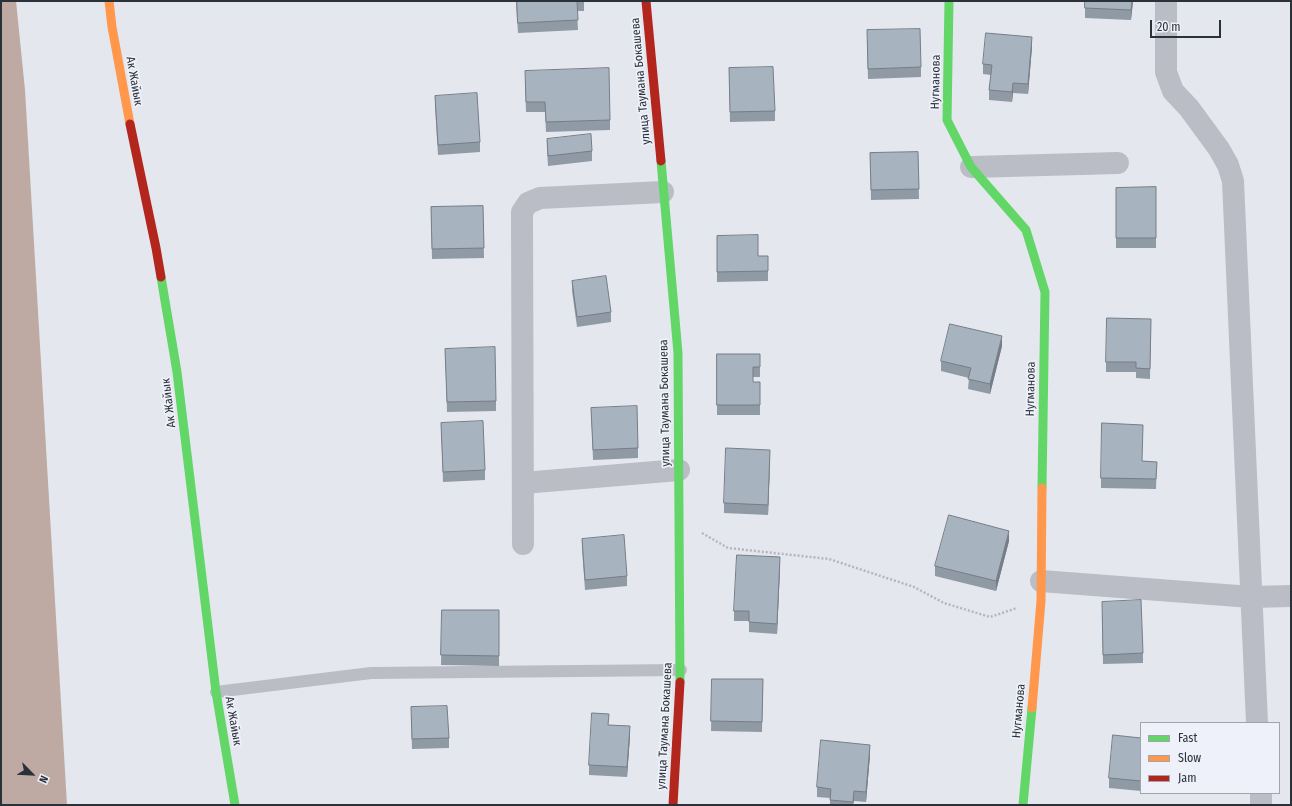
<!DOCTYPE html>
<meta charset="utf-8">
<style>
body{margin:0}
#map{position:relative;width:1292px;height:806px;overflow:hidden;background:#e5e7ee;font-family:"Fira Sans Condensed",sans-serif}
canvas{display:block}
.frame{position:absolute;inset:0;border:2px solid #2b3139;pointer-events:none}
.legend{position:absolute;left:1140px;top:722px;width:140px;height:72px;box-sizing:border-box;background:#eef0fa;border:1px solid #a0a4ad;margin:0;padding:5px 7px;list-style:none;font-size:12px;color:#2b3139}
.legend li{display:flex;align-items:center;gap:8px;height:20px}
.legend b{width:20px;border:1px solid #a0a4ad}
.north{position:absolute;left:12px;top:754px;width:40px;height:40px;-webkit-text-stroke:3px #eef0fa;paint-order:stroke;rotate:114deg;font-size:11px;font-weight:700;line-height:16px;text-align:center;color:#2b3139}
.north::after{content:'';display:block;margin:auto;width:14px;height:18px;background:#2b3139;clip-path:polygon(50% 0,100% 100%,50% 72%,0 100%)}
.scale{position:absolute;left:1150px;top:20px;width:71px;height:18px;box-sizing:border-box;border:2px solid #2b3139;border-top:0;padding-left:5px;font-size:12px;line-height:14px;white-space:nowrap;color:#2b3139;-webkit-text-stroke:3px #eef0fa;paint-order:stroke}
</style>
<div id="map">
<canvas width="1292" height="806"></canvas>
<div class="frame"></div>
<ul class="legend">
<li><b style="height:5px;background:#63d668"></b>Fast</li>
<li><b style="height:5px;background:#ff974d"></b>Slow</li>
<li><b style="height:5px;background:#b3261e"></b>Jam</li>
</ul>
<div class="north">N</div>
<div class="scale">20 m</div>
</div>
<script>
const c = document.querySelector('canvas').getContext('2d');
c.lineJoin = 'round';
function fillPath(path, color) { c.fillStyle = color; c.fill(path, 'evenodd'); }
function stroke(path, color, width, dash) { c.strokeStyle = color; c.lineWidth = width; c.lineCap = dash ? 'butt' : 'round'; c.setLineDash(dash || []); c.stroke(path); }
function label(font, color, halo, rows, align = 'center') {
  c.font = font + ' "Fira Sans Condensed",sans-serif'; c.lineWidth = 3.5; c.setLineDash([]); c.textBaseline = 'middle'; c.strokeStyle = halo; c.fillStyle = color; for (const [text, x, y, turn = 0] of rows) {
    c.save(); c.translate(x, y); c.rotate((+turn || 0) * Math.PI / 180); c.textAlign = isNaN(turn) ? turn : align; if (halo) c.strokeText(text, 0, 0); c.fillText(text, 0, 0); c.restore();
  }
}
const water = new Path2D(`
 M1,1H16L25,90L67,805H1Z`);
const path = new Path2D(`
 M702,533L728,548L829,559L914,587L944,603L990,617L1017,608`);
const lane = new Path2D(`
 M216,692L371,673L681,670`);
const street = new Path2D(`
 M1166,1V72L1173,91L1189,108L1219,149L1228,165L1233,181L1257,723
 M971,167L1118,163
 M523,483L679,470
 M523,544L522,212L528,203L540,198L663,192
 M1041,581L1251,597L1291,596
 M1261,793V805`);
const fast = new Path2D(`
 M949,1L947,120L971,167L1026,230L1045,292L1042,488
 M661,161L678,353L680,682
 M161,277L177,372L216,692L235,805
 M1023,805L1032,708`);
const slow = new Path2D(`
 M109,1L112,27L130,124
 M1032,708L1041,601L1042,488`);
const jam = new Path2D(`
 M646,1L661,161
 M130,124L156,248L161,277
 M673,805L680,682`);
const wall = new Path2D(`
 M516,1H584V11H577L578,30L518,33Z
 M1085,1H1133L1131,20L1085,18Z
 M867,40L921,67V77L868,79Z
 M1032,47L1028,94L1013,93L1012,102L989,100V90L991,75L983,74V64Z
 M729,68L775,111V121L730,122Z
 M525,81L610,120V130L546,132L545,112H526Z
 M435,96L480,142V152L438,155L435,106Z
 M547,139L592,151V161L548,166L547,149Z
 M918,152L919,199L871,200L870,153Z
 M1156,187V248H1116V188Z
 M483,206L484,258L432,259L431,207Z
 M717,236L758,256H768V281L717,282Z
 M572,281L611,312V322L577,327L572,291Z
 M1151,319L1150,379L1136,378V372H1106V362Z
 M1002,346L990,394L968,389L969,378L941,371V361Z
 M445,349L496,401V411L447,412Z
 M717,354H760V377H753V382H760V415H717Z
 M591,408L638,448V458L593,460Z
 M441,423L485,470V480L443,482Z
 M770,460L768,515L724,513V503Z
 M1143,461L1157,462L1156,489L1101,488V478Z
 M582,539L627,576V586L585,590L582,548Z
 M1009,541L996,591L935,576V566Z
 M780,567L777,634L749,632V621H734V611Z
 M442,610H499V666L441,665Z
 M1102,612L1143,653V663L1103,664Z
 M712,679H763L762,732L711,731Z
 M411,717L449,738V748L412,749Z
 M609,725L630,736L627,777L589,775V765Z
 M1141,738V791L1109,788V778Z
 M870,755L866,802L854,801L853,805H830V798L817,797V787Z`);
const shadedWall = new Path2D(`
 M1132,1H1133L1131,20V10Z
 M1032,37V47L1028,94V84Z
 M1013,83V93L1012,102V92Z
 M1002,336V346L990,394V384Z
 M770,450V460L768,515V505Z
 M1009,531V541L996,591V581Z
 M780,557V567L777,634V624Z
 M630,726V736L627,777V767Z
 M870,745V755L866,802V792Z
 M854,791V801L853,805Z`);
const building = new Path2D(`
 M517,1H584H577L578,20L518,23Z
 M1085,1H1132L1131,10L1085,8Z
 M920,29L921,67L868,69L867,30Z
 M986,33L1032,37L1028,84L1013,83L1012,92L989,90L992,65L983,64Z
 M773,67L775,111L730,112L729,68Z
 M609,68L610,120L546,122L545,102H526L525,71Z
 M477,93L480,142L438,145L435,96Z
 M591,134L592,151L548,156L547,139Z
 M918,152L919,189L871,190L870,153Z
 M1156,187V238H1116V188Z
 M483,206L484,248L432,249L431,207Z
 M758,235V256H768V271L717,272V236Z
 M606,276L611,312L577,317L572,281Z
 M1107,318L1151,319L1150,369L1136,368V362H1106Z
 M950,324L1002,336L990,384L968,379L971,368L941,361Z
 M495,347L496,401L447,402L445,349Z
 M717,354H760V367H753V382H760V405H717Z
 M637,406L638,448L593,450L591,408Z
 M483,421L485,470L443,472L441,423Z
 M1102,423L1143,425L1142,461L1157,462L1156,479L1101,478Z
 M726,448L770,450L768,505L724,503Z
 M949,515L1009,531L996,581L935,566Z
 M624,535L627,576L585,580L582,539Z
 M737,555L780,557L777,624L749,622V611H734Z
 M1141,600L1143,653L1103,655L1102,602Z
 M442,610H499V656L441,655Z
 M712,679H763L762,722L711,721Z
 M447,706L449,738L412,739L411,707Z
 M592,713L609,714L608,725L630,726L627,767L589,765Z
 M1113,735L1141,738V781L1109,778Z
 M821,740L870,745L866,792L854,791L853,802L830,800L831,789L817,787Z`);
const streetNames = [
 ["Ак Жайык",134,81,80],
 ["улица Таумана Бокашева",641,81,-95],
 ["Нугманова",936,82,-89],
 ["Нугманова",1031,389,-89],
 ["Ак Жайык",169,403,-97],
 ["улица Таумана Бокашева",665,403,-91],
 ["Нугманова",1019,711,-85],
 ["Ак Жайык",233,721,80],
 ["улица Таумана Бокашева",665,726,-87]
];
fillPath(water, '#beaaa2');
stroke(path, '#b3b6be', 2.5, [2, 2]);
stroke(lane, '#babdc5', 12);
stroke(street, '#babdc5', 22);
stroke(fast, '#63d668', 9);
stroke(slow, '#ff974d', 9);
stroke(jam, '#b3261e', 9);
fillPath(wall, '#909aa5');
fillPath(shadedWall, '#767d86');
fillPath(building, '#a8b3c0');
stroke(building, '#767d86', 1);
label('12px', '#2b3139', '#eef0fa', streetNames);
</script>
